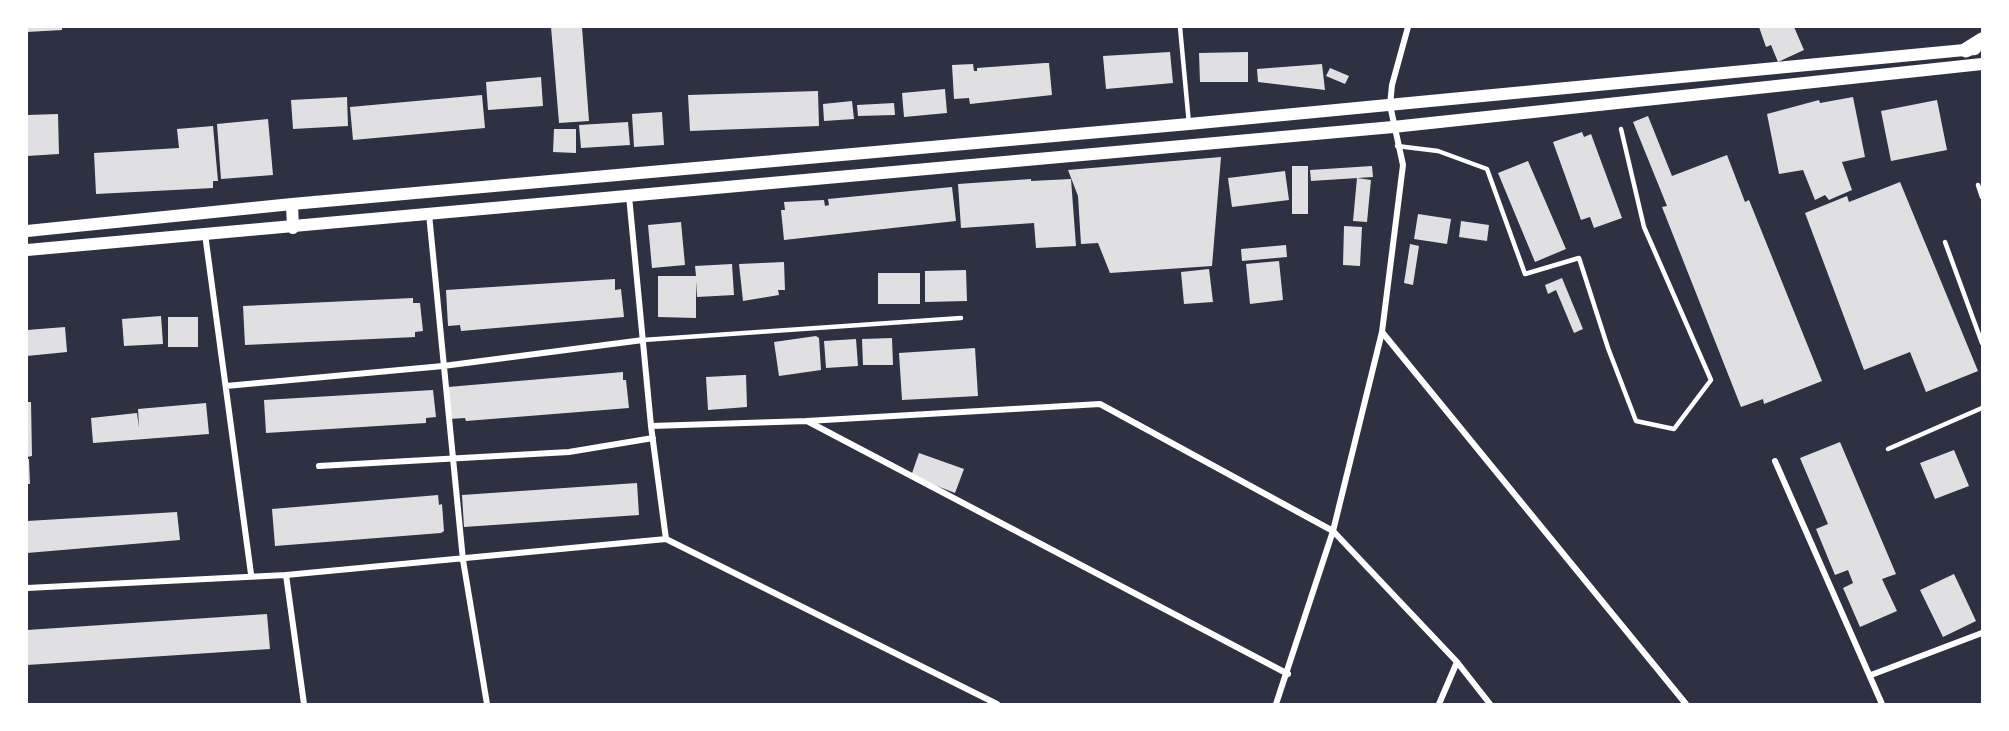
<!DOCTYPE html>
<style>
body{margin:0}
#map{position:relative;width:2009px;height:731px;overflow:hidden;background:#2d3142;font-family:Montserrat,sans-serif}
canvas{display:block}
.frame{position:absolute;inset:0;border:28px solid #fff;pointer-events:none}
</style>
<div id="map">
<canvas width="2009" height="731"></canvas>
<div class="frame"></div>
</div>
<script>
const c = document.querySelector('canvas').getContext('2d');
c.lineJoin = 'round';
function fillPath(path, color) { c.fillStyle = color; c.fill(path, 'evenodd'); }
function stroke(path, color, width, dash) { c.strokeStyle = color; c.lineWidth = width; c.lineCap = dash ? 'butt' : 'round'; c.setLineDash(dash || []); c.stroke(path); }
const building = new Path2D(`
 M27,27H62V30L27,32Z
 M551,27H582L589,121L559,123Z
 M1759,27H1794L1804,50L1778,62L1771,45L1766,47Z
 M1170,52L1173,83L1106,89L1103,56Z
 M1248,52V82H1200L1199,53Z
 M1045,63H1049L1052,95L970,104L969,98L954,99L952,65L973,64L974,71H977V68Z
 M1322,64L1325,90L1258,82L1257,69Z
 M1330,68L1349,76L1345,84L1326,76Z
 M541,77L543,106L488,110L486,82Z
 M945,89L947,113L904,117L902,93Z
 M818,91L819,126L690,131L688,95Z
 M482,95L485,128L353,140L350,107Z
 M347,97L348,126L293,129L291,100Z
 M1853,97L1865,157L1842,162L1852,190L1829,200L1825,195L1815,200L1803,170L1779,174L1767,114L1819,100L1820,103Z
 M1937,100L1947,150L1891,161L1881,111Z
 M852,101L854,119L824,121L823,104Z
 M894,103L895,115L858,116L857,105Z
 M662,112L664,145L634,147L632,114Z
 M58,114L59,154L27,156V115Z
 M1648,116L1672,176L1727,155L1745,202L1749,200L1822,381L1764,404L1763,399L1741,407L1662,207L1667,206L1633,122Z
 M268,119L273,175L221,179L217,124Z
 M628,122L630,145L581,148L579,125Z
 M213,126L218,181H213V188L96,194L94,153L179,148L177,129Z
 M554,129H576V153L553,152Z
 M1582,132L1584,137L1591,134L1622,218L1594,228L1590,217L1581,220L1553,142Z
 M1221,157L1212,266L1110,273L1098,243L1081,244L1078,196L1068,170Z
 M1528,161L1566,249L1535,262L1498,173Z
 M1292,166H1308V214H1292Z
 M1372,166L1373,177L1311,181L1310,170Z
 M1285,171L1289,200L1232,207L1228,178Z
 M1357,178L1371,180L1367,222L1353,221Z
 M1031,179V181L1071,179L1076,246L1036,248L1034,223L961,228L958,184Z
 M1900,182L1978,371L1926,392L1910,352L1864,370L1805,213L1847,196L1849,202Z
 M952,187L956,221L784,240L781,210H785L784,202L824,200L825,206L829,205L828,199Z
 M1418,214L1451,219L1447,244L1414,239Z
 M1461,221L1489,225L1487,241L1459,237Z
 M681,222L685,265L652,268L648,225Z
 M1344,226L1362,227L1360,266L1343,265Z
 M1410,244L1419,246L1413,285L1404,283Z
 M1286,245L1287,257L1242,261L1241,249Z
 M1279,261L1283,300L1250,304L1246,264Z
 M784,262L785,290H778L779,295L743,301L739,264Z
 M732,264L734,295L697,297L696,281V318L658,317V276H696L695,266Z
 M1209,269L1213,302L1184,304L1181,272Z
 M966,270L967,301L925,302V271Z
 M878,273H920V304H878Z
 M1562,278L1583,329L1574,333L1556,290L1548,294L1545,285Z
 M615,279V290L621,289L624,317L461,331L460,325L448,326L446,290Z
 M413,298V303H420L423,331L415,332V337L245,345L243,306Z
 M161,316L163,344L124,346L122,319Z
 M168,317H198V347H168Z
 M65,327L67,352L27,356V330Z
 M816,336L819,338L821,370L779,376L774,342Z
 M892,338L893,365H863L862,339Z
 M856,339L858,366L826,368L824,341Z
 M975,348L978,396L902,400L899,353Z
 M623,372V380H626L629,408L466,421L465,418L450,419L448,387Z
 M744,375H746L747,407L708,410L706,377Z
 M433,390L436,417L426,418V423L266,433L264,400Z
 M27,402H31L32,456L27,457Z
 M206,403L209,434L93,443L91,418L137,413L139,428L138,409Z
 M1840,442L1896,574L1882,579L1897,611L1860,627L1843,588L1853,583L1848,570L1835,575L1816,529L1828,524L1800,458Z
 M1954,450L1969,486L1935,499L1920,463Z
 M919,453L964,469L955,493L911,476Z
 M27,459H29L30,484H27Z
 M637,483L639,515L464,527L462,495Z
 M438,495L439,505L442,504L444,531L441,533L275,546L272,509Z
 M177,512L180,540L27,553V521Z
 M1954,574L1976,621L1943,637L1920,590Z
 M267,614L270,649L27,665V630Z`);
const service = new Path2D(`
 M1180,27L1189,124
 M1397,146L1438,151L1487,169L1525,274L1579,258L1608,348L1636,421L1674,429L1711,380L1644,227L1621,129
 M1978,185L1982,197
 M1945,242L1982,343
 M643,340L961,318
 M1888,449L1982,408`);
const minor = new Path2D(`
 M629,196L651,426L666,539
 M429,214L463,560L487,704
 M205,234L251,574
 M1382,332L1686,704
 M226,386L443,366L643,340
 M807,421L1288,674
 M651,426L807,421L1100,404L1333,531L1457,662L1490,704
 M1775,461L1882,704
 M319,466L569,452L653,438
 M286,575L304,704
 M27,588L286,575L666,539L997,704
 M1871,675L1982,633
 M1276,704L1333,531L1382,332L1403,165L1390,105L1392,85L1408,27
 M1439,704L1457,662`);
const secondary = new Path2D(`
 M292,204L293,228
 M27,231L292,204L1189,124L1975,49
 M27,250L1393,127L1982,64`);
const primary = new Path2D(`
 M1966,50L1982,40`);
fillPath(building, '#e0e0e3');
stroke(service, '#fff', 4.5);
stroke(minor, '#fff', 6);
stroke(secondary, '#fff', 12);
stroke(primary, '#fff', 15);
</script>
